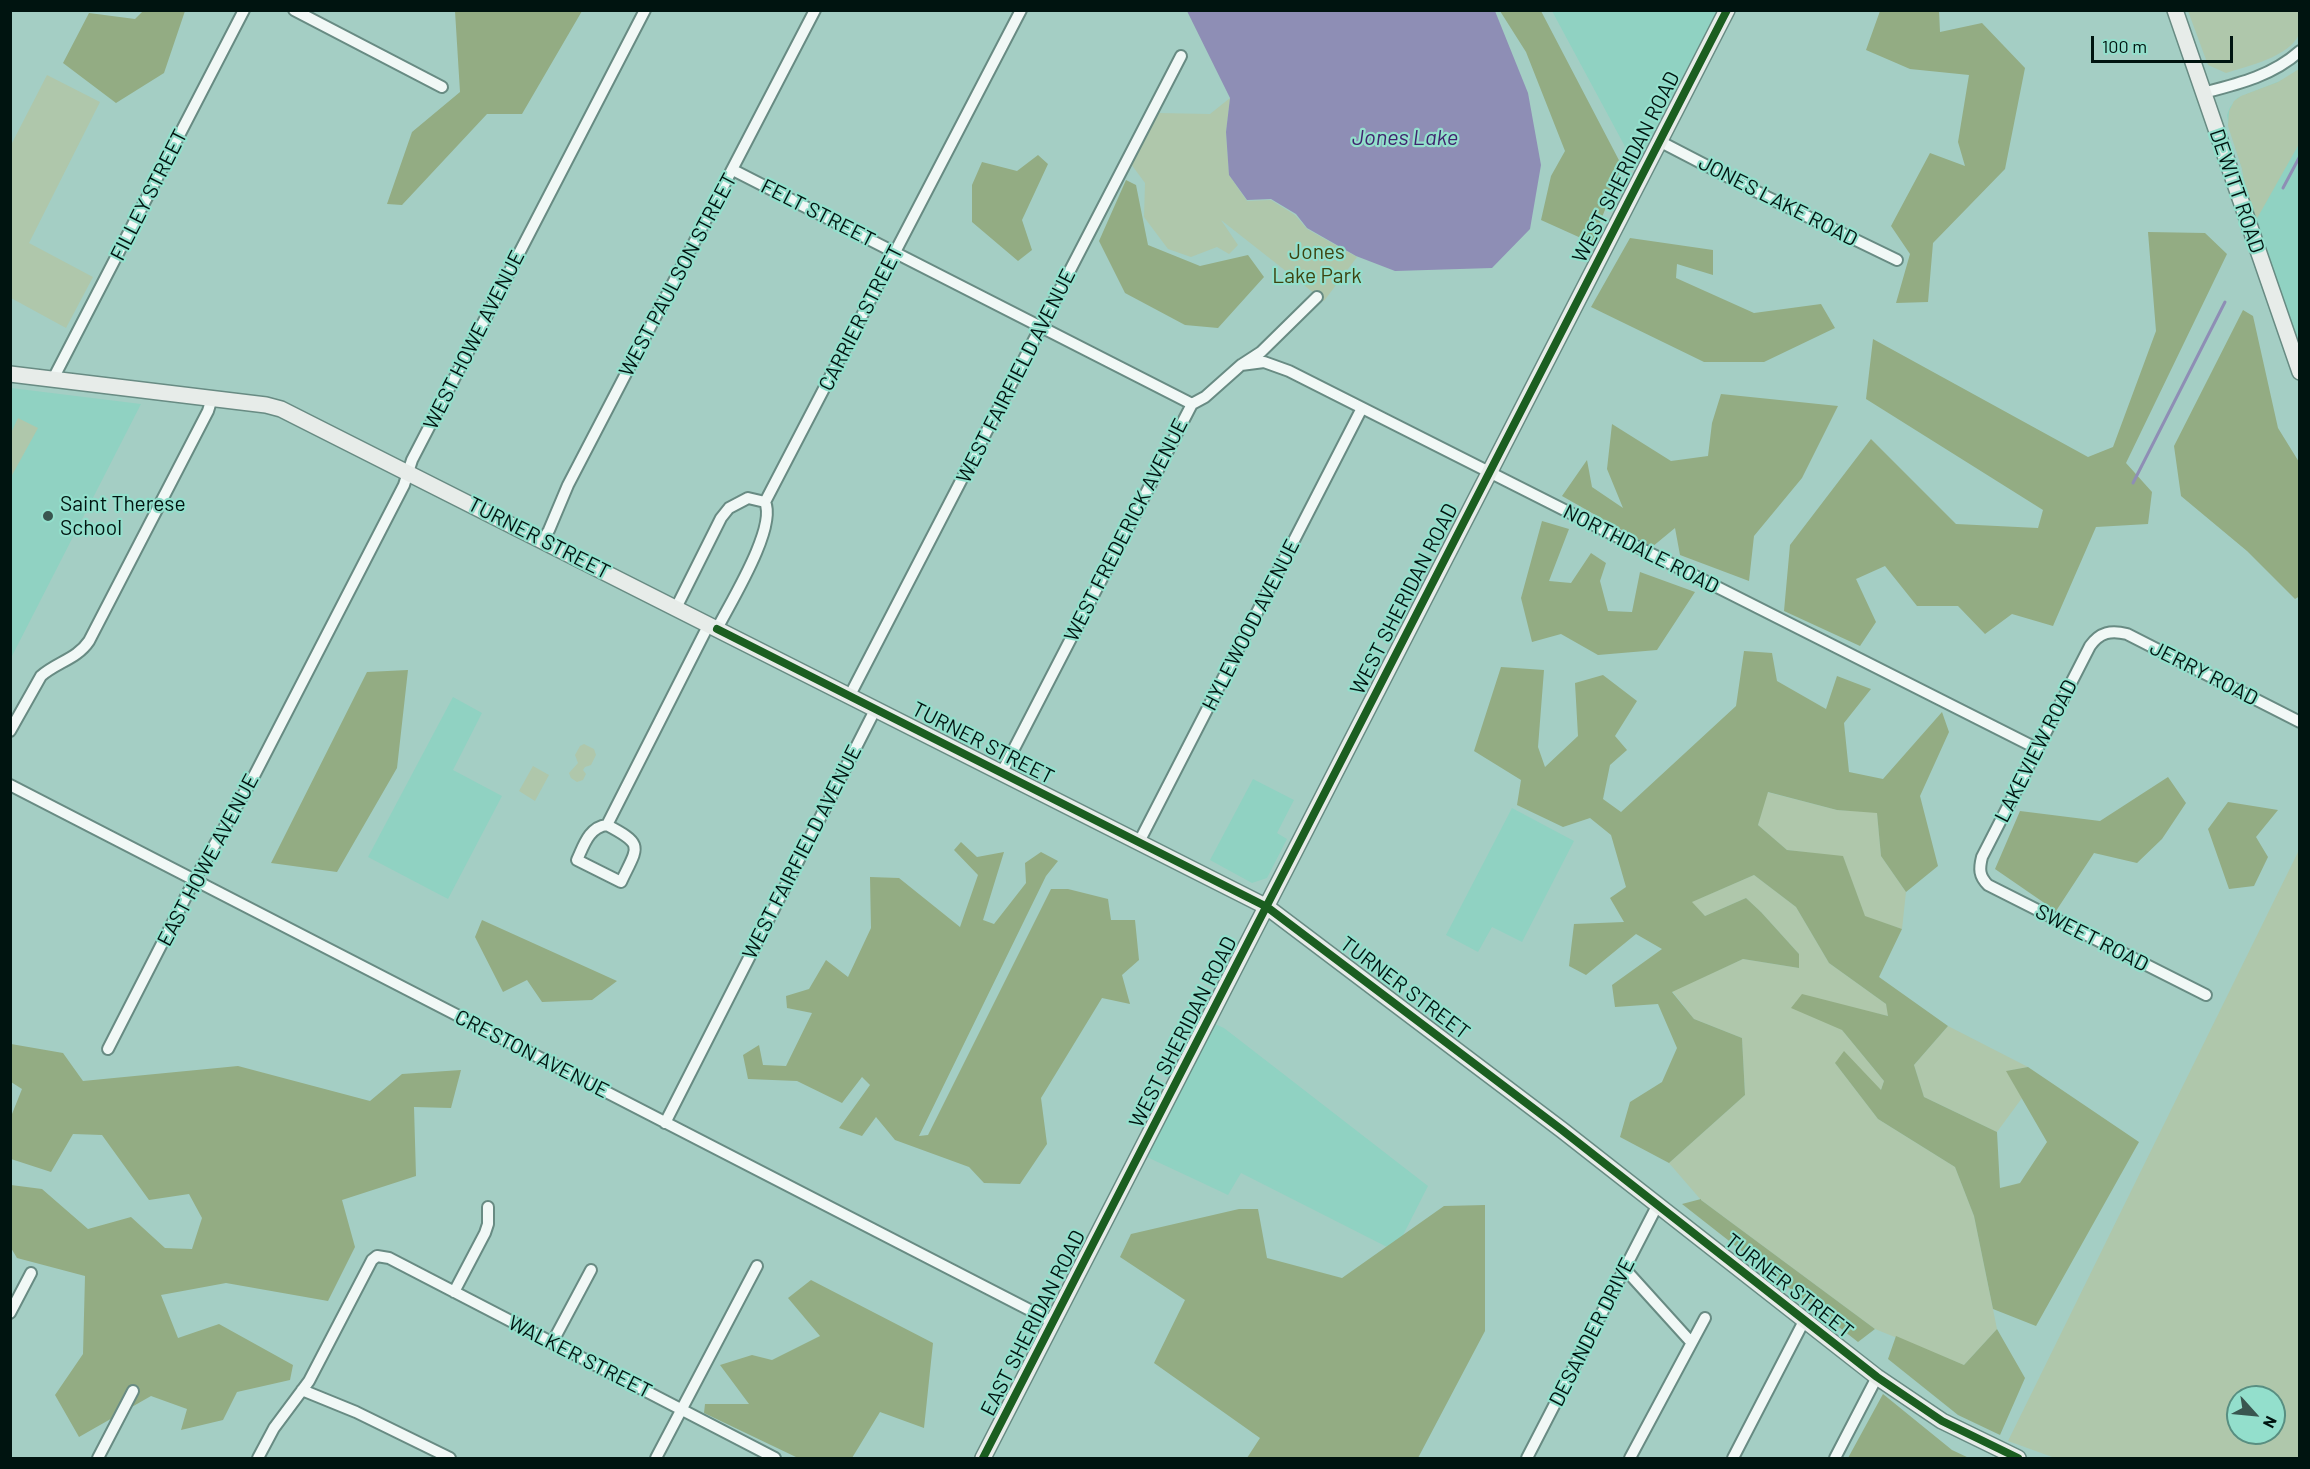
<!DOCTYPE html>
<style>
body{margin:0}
#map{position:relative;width:2310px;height:1469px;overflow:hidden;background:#a4cec4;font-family:Barlow,sans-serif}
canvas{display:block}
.frame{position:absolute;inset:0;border:12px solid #001410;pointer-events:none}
.north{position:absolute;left:2226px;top:1385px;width:60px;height:60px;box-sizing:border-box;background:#93dfcc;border:2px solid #588e81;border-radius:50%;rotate:117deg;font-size:16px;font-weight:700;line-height:24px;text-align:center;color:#001410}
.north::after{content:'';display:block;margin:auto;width:21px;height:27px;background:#39554f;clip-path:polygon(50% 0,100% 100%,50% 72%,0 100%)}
.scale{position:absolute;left:2091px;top:36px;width:142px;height:27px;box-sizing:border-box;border:3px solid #001410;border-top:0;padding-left:8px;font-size:18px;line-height:21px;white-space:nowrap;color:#001410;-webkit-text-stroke:4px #93dfcc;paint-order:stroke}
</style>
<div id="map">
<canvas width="2310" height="1469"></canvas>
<div class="frame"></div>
<div class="north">N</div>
<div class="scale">100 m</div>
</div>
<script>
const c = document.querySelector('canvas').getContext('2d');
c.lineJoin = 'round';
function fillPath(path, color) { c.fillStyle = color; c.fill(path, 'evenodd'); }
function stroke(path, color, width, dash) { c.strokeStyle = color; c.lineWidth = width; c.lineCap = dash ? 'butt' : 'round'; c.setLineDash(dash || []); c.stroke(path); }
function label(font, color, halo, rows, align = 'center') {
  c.font = font + ' Barlow,sans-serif'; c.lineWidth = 4.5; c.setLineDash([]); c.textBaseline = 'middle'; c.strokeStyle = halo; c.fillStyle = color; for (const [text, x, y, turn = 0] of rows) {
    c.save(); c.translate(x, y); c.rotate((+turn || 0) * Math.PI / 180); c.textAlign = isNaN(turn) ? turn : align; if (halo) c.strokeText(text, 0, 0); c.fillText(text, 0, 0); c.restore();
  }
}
const built = new Path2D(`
 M1552,11H1717L1636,167Z
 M2299,69V352L2255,222L2244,182L2242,169L2229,128L2227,115L2230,107L2237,98L2285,79Z
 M11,388L141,404L11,658Z
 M453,697L482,713L453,770L502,796L448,899L368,857Z
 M1253,779L1294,800L1277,833L1287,839L1267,878L1252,883L1210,860Z
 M1512,808L1574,841L1522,942L1492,927L1478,952L1446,935Z
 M1215,1024L1224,1028L1428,1186L1395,1251L1241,1173L1228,1195L1147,1157Z`);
const green = new Path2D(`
 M2188,11H2299C2300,18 2301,27 2299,34C2290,57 2247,66 2226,73L2208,65Z
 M2299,69V144L2255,222L2246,192L2242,169L2228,126L2229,111L2234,101L2241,96L2278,82Z
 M47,75L100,102L29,243L93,277L66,328L11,298V145Z
 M1230,98L1226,132L1229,175L1247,201L1271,200L1295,215L1307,229L1357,257L1324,301L1221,220L1238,245L1229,254L1217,247L1191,257L1168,249L1144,217L1145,183L1131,164L1158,113L1210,114Z
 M18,418L38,428L11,477V433Z
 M584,744L594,749L596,755L591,765L585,767L583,770L586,774L583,780L577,782L571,778L569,773L578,763L575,755L580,746Z
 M533,766L549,775L535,801L519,791Z
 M1767,792L1837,810L1877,812L1881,856L1906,892L1902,929L1865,917L1843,857L1787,850L1758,825Z
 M2299,850V1458H2055L2008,1441ZM2238,1397H2274V1433H2238Z
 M1754,875L1796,907L1829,963L1886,1004L1889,1016L1870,1012L1842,1030L1884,1081L1881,1090L1835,1063L1878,1119L1955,1167L1974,1216L1997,1329L1964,1365L1875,1329L1701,1200L1669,1163L1745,1095L1742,1038L1694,1019L1672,991L1743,959L1799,968V954L1761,912L1746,898L1705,916L1691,902Z
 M1948,1026L2028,1067L2007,1071L2022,1098L1997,1132L1924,1097L1914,1065Z`);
const forest = new Path2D(`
 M144,10L185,11L164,73L116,103L63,63L89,13L135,19Z
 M455,11H582L522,114H487L402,205L387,204L412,132L460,92Z
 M1500,11H1541L1622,166L1592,243L1541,220L1551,176L1565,151L1526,52Z
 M1880,11H1939L1940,32L1982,23L2025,68L2005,169L1933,243L1928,302L1896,303L1910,254L1891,226L1930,153L1965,166L1958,142L1969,75L1910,69L1866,50Z
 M1038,155L1048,164L1022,220L1032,250L1018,261L972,222V185L982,162L1017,171Z
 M1126,180L1136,185L1148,245L1200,266L1248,255L1264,277L1218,328L1185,325L1125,293L1099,241Z
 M2148,232L2205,233L2227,254L2126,463L2152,492L2148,524L2096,527L2053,626L2012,614L1985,634L1958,606H1917L1885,566L1856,579L1876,622L1860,646L1784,611L1790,545L1871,439L1956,524L2038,528L2043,510L1866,399L1873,339L2088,457L2113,447L2156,331Z
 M1630,238L1713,250V275L1677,264L1676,278L1754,313L1821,304L1835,328L1764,362H1704L1591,307Z
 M2243,310L2253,316L2278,428L2299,462L2300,596L2295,599L2247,551L2181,496L2174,446Z
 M1721,394L1838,406L1802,478L1754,536L1749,581L1680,555L1675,528L1652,547L1562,496L1587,460L1592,487L1623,508L1607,469L1612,424L1671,461L1708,456L1712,423Z
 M1542,521L1569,529L1549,581L1571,583L1591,553L1606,563L1600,581L1608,611L1632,612L1640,572L1695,592L1657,650L1598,655L1561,634L1532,642L1521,598Z
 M1744,651L1772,653L1777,681L1826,709L1837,676L1871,689L1844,723L1849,772L1883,779L1942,712L1949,732L1920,796L1938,866L1906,892L1881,856L1877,813L1837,810L1768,792L1758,825L1787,850L1843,856L1865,916L1902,929L1879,977L1948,1026L1914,1065L1924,1097L1997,1132L2000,1188L2020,1183L2047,1142L2006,1071L2028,1067L2139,1142L2036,1326L1993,1309L1974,1216L1955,1167L1878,1119L1835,1063L1844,1051L1881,1090L1884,1081L1842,1030L1791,1008L1802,994L1888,1016L1886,1004L1829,963L1796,907L1754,875L1692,902L1705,916L1746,898L1761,912L1799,954V968L1743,959L1672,992L1694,1019L1742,1038L1745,1095L1669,1163L1620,1137L1630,1102L1662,1082L1677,1048L1658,1004L1615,1007L1612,985L1662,949L1636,934L1586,975L1569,966L1574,924L1624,922L1610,898L1626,887L1611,835L1590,818L1563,827L1517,805L1521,780L1474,751L1501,667L1544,670L1538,747L1545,767L1578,736L1575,683L1603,675L1637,701L1615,736L1627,750L1610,765L1603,799L1621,812L1736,706Z
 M408,670L397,768L337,872L271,863L367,672Z
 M2168,777L2186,803L2162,839L2137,863L2094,853L2056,911L1995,869L2020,811L2100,821Z
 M2228,802L2278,810L2256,837L2268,857L2254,886L2229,889L2208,829Z
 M961,842L977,857L1004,852L983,920L994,924L1026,883L1025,863L1041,852L1058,861L1046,876L919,1136L928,1135L1051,889H1068L1108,899L1111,920H1135L1139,960L1122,975L1130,1004L1102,998L1041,1098L1047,1144L1020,1184L984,1183L969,1167L895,1140L876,1117L862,1136L839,1128L870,1085L862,1077L842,1103L797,1081L748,1079L743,1055L759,1045L763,1065L786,1066L812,1013L787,1008L786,996L809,989L826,960L848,977L871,928L870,877L899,878L960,927L978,875L954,850Z
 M482,920L617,981L592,1000L542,1002L527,980L503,992L475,937Z
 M11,1044L63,1053L83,1081L238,1066L370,1101L402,1074L461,1070L451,1108L414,1107L416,1176L342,1200L355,1247L328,1301L226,1283L161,1295L178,1338L219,1324L293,1365L290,1380L237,1392L223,1420L181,1430L187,1409L151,1396L79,1437L55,1395L83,1354L85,1276L17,1258L11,1248V1185L42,1189L88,1229L131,1217L165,1248L192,1249L202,1218L189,1194L149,1200L102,1135L73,1134L51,1172L11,1159L10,1119L22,1089L11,1082Z
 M1701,1199V1200L1875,1329L1858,1342L1682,1204Z
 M1485,1205V1331L1418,1458H1247L1260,1438L1154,1363L1185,1300L1120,1257L1131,1234L1239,1209H1258L1267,1258L1342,1278L1444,1206Z
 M811,1280L933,1343L924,1428L880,1412L852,1458H798L704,1413L705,1404H749L720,1365L752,1355L772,1360L820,1336L788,1298Z
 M1997,1329L2025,1378L2000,1435L1958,1415L1888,1359L1896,1336L1964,1365Z
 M1883,1394L1952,1450L1969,1458H1848Z`);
const water = new Path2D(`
 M1187,11H1495L1528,93L1541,165L1530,229L1492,268L1395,271L1356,256L1307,228L1296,214L1271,199L1247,200L1229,175L1226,132L1230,98Z`);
const stream = new Path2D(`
 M2283,188L2300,156
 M2133,483L2225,302`);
const street = new Path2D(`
 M294,10L442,87
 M2203,93C2238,84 2272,76 2300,51
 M1659,141L1767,197L1897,260
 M733,170L1192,404
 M1241,365L1264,362L1289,371L2038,749
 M53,379L244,10
 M543,540L549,530L568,485L815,10
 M676,608L721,518L729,508L748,498L765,502
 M717,629C730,603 777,528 765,502L1021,10
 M850,695L1181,56
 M10,731L41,676C57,662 77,659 89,641L208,411L212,398
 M1002,772L1192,404L1205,397L1241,365L1261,352L1317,297
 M10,785L1053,1322
 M607,825C645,845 638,846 621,882L577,860C584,845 589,827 607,825L709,624
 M1139,842L1362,408
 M2206,995L1988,885C1979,876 1979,869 1982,857L2090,646C2100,632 2111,630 2127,634L2300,722
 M108,1049L195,879L254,776L404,485L412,460L645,10
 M665,1123L876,708
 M1624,1268L1691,1342
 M454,1292L485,1233L488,1224V1207
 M10,1313L31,1273
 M552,1343L591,1270
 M302,1390L356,1412L450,1458
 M98,1458L133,1391
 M258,1458L274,1428L309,1381L372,1260L377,1256L389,1258L775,1458
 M656,1458L757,1266
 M1527,1458L1657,1206
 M1630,1458L1705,1318
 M1733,1458L1804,1321
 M1835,1458L1877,1377`);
const secondary = new Path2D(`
 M2175,10L2300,372
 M10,374L266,405L281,409L1267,907L1562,1130L1877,1377L1942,1421L2018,1458
 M983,1458L1727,10`);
const cycleway = new Path2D(`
 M717,629L1267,907L1562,1130L1877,1377L1942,1421L2018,1458
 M983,1458L1727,10`);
const markers = [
 [48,516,6,"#39554f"]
];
const streetNames = [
 ["WEST SHERIDAN ROAD",1626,167,-63],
 ["DEWITT ROAD",2237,191,71],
 ["FILLEY STREET",149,195,-63],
 ["JONES LAKE ROAD",1778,201,27],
 ["FELT STREET",818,213,27],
 ["WEST PAULSON STREET",678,275,-62],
 ["CARRIER STREET",861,318,-63],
 ["WEST HOWE AVENUE",474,340,-63],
 ["WEST FAIRFIELD AVENUE",1016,376,-63],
 ["WEST FREDERICK AVENUE",1126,530,-63],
 ["TURNER STREET",539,538,27],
 ["NORTHDALE ROAD",1641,549,27],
 ["WEST SHERIDAN ROAD",1404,599,-63],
 ["HYLEWOOD AVENUE",1251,625,-63],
 ["JERRY ROAD",2204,673,27],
 ["TURNER STREET",983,743,27],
 ["LAKEVIEW ROAD",2036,751,-63],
 ["WEST FAIRFIELD AVENUE",802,852,-63],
 ["EAST HOWE AVENUE",208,860,-62],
 ["SWEET ROAD",2092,938,27],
 ["TURNER STREET",1405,988,37],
 ["WEST SHERIDAN ROAD",1183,1032,-63],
 ["CRESTON AVENUE",532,1054,27],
 ["TURNER STREET",1789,1286,38],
 ["EAST SHERIDAN ROAD",1033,1323,-63],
 ["DESANDER DRIVE",1592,1332,-63],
 ["WALKER STREET",580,1357,27]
];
const parkNames = [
 ["Jones",1317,252],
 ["Lake Park",1317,276]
];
const poiNames = [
 ["Saint Therese",60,504],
 ["School",60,528]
];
const waterNames = [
 ["Jones Lake",1405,138]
];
fillPath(built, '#90d2c2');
fillPath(green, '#afc7ab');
fillPath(forest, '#93ac83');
fillPath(water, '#8e8eb5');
stroke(stream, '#8e8eb5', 3);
stroke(street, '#688b83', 14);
stroke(secondary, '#688b83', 18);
stroke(street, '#f1f8f6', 10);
stroke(secondary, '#e7ece9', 15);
stroke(cycleway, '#1b5e20', 8);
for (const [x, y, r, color] of markers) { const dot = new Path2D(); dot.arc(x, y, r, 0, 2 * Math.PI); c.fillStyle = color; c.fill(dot); stroke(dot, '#93dfcc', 2); }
label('21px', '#001410', '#93dfcc', streetNames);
label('21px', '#3d4410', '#93dfcc', parkNames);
label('21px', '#001410', '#93dfcc', poiNames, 'left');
label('italic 22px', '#40246e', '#93dfcc', waterNames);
</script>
